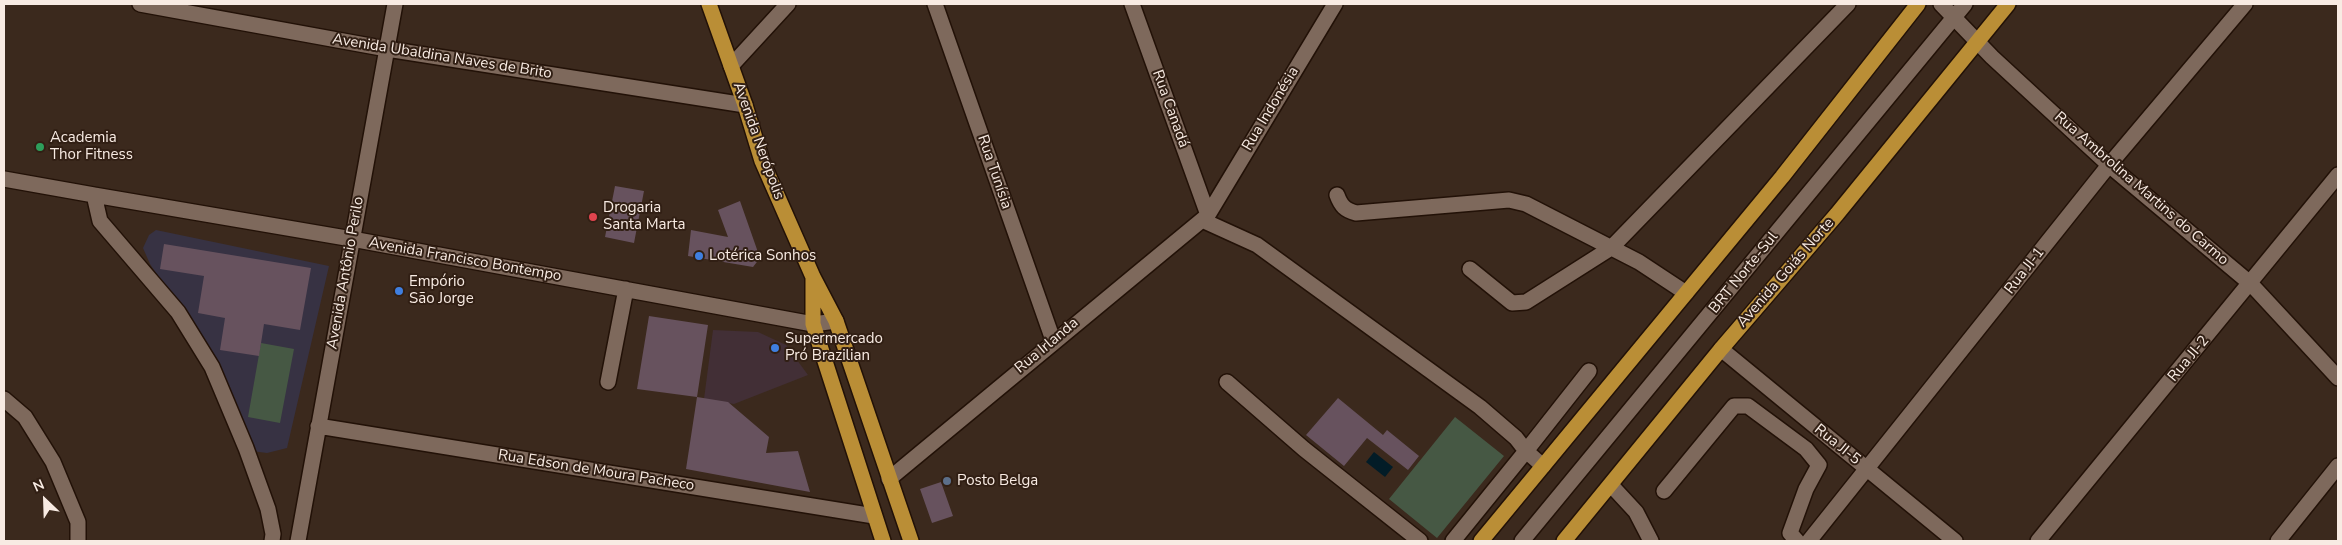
<!DOCTYPE html>
<meta charset="utf-8">
<style>
body{margin:0}
#map{position:relative;width:2342px;height:545px;overflow:hidden;background:#3b291d;font-family:"Nunito Sans",sans-serif}
canvas{display:block}
.frame{position:absolute;inset:0;border:5px solid #f8ebe3;pointer-events:none}
.north{position:absolute;left:20px;top:475px;width:50px;height:50px;-webkit-text-stroke:4px #311f14;paint-order:stroke;rotate:336deg;font-size:14px;font-weight:700;line-height:20px;text-align:center;color:#f8ebe3}
.north::after{content:'';display:block;margin:auto;width:18px;height:22px;background:#f8ebe3;clip-path:polygon(50% 0,100% 100%,50% 72%,0 100%)}
</style>
<div id="map">
<canvas width="2342" height="545"></canvas>
<div class="frame"></div>
<div class="north">N</div>
</div>
<script>
const c = document.querySelector('canvas').getContext('2d');
c.lineJoin = 'round';
function fillPath(path, color) { c.fillStyle = color; c.fill(path, 'evenodd'); }
function stroke(path, color, width, dash) { c.strokeStyle = color; c.lineWidth = width; c.lineCap = dash ? 'butt' : 'round'; c.setLineDash(dash || []); c.stroke(path); }
function label(font, color, halo, rows, align = 'center') {
  c.font = font + ' "Nunito Sans",sans-serif'; c.lineWidth = 4; c.setLineDash([]); c.textBaseline = 'middle'; c.strokeStyle = halo; c.fillStyle = color; for (const [text, x, y, turn = 0] of rows) {
    c.save(); c.translate(x, y); c.rotate((+turn || 0) * Math.PI / 180); c.textAlign = isNaN(turn) ? turn : align; if (halo) c.strokeText(text, 0, 0); c.fillText(text, 0, 0); c.restore();
  }
}
const commercial = new Path2D(`
 M713,330L758,332L786,345L808,375L734,404L704,399Z`);
const education = new Path2D(`
 M156,230L329,266L287,448L267,453L252,451L213,360L150,264L143,248L149,235Z`);
const green = new Path2D(`
 M261,343L294,349L280,423L248,417Z
 M1455,417L1504,456L1437,538L1389,499Z`);
const water = new Path2D(`
 M1374,452L1393,467L1385,477L1366,462Z`);
const building = new Path2D(`
 M615,186L644,191L634,243L605,237Z
 M740,201L760,258L753,267L688,256L691,230L728,237L718,210Z
 M164,244L311,268L300,330L264,324L259,356L220,350L225,318L198,313L204,276L160,269Z
 M649,316L708,325L697,397L637,389Z
 M697,397L728,402L769,437L766,453L798,451L810,492L686,469Z
 M1338,398L1383,435L1387,430L1419,456L1408,470L1367,438L1344,466L1306,435Z
 M941,482L953,516L932,523L920,489Z`);
const minor = new Path2D(`
 M140,4L387,49L745,105
 M935,4L1053,340
 M1132,4L1208,215
 M1941,4L1992,57L2109,165L2251,284L2338,378
 M731,66L788,4
 M4,179L94,195L100,221L178,312L212,367L246,448L268,509L273,534L272,541
 M94,195L352,239L813,324L836,321
 M1337,195C1341,206 1345,210 1356,213L1509,200L1526,204L1639,262L1686,293
 M1202,220L1257,245L1480,407L1516,438L1526,451L1453,541
 M1470,269L1512,303L1526,302L1611,248L1848,4
 M1721,349L1955,541
 M608,382L626,289
 M1227,382L1304,449L1420,541
 M4,399L25,417L53,462L78,522V541
 M318,426L874,516
 M1543,466L1526,451L1589,371
 M889,479L1208,215L1335,4
 M1611,485L1636,512L1651,541
 M1664,491L1734,406H1748L1806,449L1819,465L1806,489L1790,533L1797,541
 M298,541L395,4
 M1522,541L1965,4
 M1809,541L2109,165L2245,4
 M2038,541L2338,175
 M2278,541L2338,466`);
const major = new Path2D(`
 M709,4L745,105L762,161L813,277L836,321L911,541
 M813,279V324L883,541
 M1481,541L1782,177L1918,4
 M1564,541L1721,349L1837,214L2008,4`);
const markers = [
 [40,147,5,"#2e9e5b"],
 [593,217,5,"#e0444e"],
 [699,256,5,"#3f7fe0"],
 [399,291,5,"#3f7fe0"],
 [775,348,5,"#3f7fe0"],
 [947,481,5,"#5c6f8a"]
];
const streetNames = [
 ["Avenida Ubaldina Naves de Brito",442,57,9],
 ["Rua Canadá",1170,109,70],
 ["Rua Indonésia",1271,109,-59],
 ["Avenida Nerópolis",758,141,70],
 ["Rua Tunísia",994,172,71],
 ["Rua Ambrolina Martins do Carmo",2141,189,41],
 ["Avenida Francisco Bontempo",465,260,10],
 ["Rua JI-1",2025,271,-52],
 ["Avenida Antônio Perilo",346,273,-80],
 ["BRT Norte-Sul",1744,273,-51],
 ["Avenida Goiás Norte",1786,273,-49],
 ["Rua Irlanda",1047,346,-40],
 ["Rua JI-2",2189,359,-50],
 ["Rua JI-5",1837,445,39],
 ["Rua Edson de Moura Pacheco",596,471,9]
];
const poiNames = [
 ["Academia",50,138],
 ["Thor Fitness",50,155],
 ["Drogaria",603,208],
 ["Santa Marta",603,225],
 ["Lotérica Sonhos",709,256],
 ["Empório",409,282],
 ["São Jorge",409,299],
 ["Supermercado",785,339],
 ["Pró Brazilian",785,356],
 ["Posto Belga",957,481]
];
fillPath(commercial, '#422f36');
fillPath(education, '#373243');
fillPath(green, '#465844');
fillPath(water, '#021c27');
fillPath(building, '#67525e');
stroke(minor, '#221107', 18);
stroke(major, '#221107', 18);
stroke(minor, '#7e695c', 15);
stroke(major, '#ba8e36', 15);
for (const [x, y, r, color] of markers) { const dot = new Path2D(); dot.arc(x, y, r, 0, 2 * Math.PI); c.fillStyle = color; c.fill(dot); stroke(dot, '#311f14', 2); }
label('15px', '#f8ebe3', '#311f14', streetNames);
label('15px', '#f8ebe3', '#311f14', poiNames, 'left');
</script>
